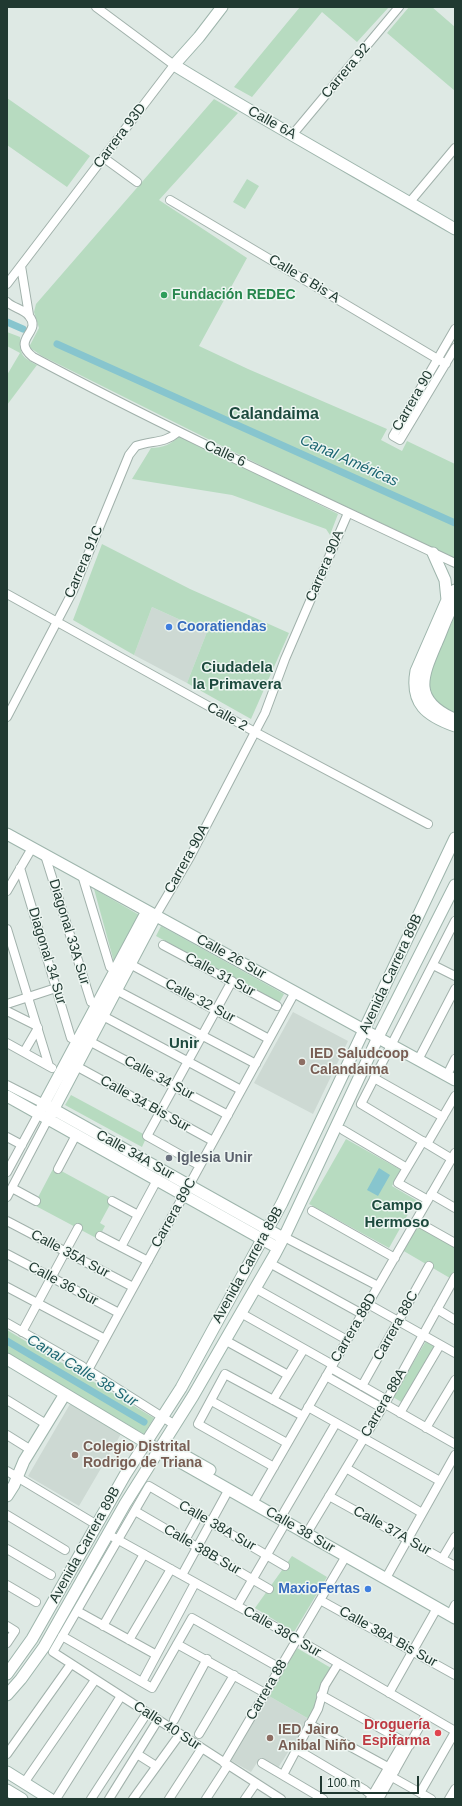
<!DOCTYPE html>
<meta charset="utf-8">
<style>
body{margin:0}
#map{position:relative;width:462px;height:1806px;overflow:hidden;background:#dee9e4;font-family:Arial,sans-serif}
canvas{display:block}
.frame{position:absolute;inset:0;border:8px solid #203931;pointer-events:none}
.scale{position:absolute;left:320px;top:1776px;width:99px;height:18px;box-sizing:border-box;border:2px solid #203931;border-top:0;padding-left:5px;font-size:12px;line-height:14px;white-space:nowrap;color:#203931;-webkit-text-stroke:3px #eef6f2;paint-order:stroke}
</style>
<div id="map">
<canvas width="462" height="1806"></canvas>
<div class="frame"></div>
<div class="scale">100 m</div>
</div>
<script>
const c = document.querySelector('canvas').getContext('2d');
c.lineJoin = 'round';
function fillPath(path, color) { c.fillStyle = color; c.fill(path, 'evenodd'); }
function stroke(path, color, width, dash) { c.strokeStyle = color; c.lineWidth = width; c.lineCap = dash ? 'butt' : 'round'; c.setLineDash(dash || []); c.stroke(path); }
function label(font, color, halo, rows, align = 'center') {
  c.font = font + ' Arial,sans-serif'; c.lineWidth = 3; c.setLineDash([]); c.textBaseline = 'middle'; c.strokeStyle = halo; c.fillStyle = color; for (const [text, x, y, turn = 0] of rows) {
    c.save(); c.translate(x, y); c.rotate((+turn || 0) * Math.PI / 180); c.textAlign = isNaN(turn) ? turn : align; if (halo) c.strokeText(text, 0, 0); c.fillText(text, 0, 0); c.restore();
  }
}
const built = new Path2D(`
 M152,607L207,632L187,683L134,655Z
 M293,1012L348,1041L313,1114L254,1083Z
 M70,1404L121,1434L79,1506L28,1476Z
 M269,1696L309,1719L278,1768L260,1758L251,1772L230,1760Z`);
const green = new Path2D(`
 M300,7H389L357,42L322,12L252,97L234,87Z
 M409,7H432L455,27V91L387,33Z
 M7,98L90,156L67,187L7,145Z
 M214,99L238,113L159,200L247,258L199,346L248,369L387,429L381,440L402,451L407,441L455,464V558L294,482L42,356L29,347L39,328L34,312L36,304Z
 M247,179L259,186L245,209L233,202Z
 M7,332L20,337C21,355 20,356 37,365L7,405V375L20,353L7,346Z
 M180,435L338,514L330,535L326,529L232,495L132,479L151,448C162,448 173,444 180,435Z
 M102,544L190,589L289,633L251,719L187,683L207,632L152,607L134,655L73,620Z
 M455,615V713C437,706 426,692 430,672Z
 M94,889L141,916L114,962Z
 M161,926L284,994L279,1003L156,936Z
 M71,1095L147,1136L142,1147L65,1105Z
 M346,1139L401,1170L392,1186L416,1200L389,1248L309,1204Z
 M54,1167L113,1199L100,1223L105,1226L98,1239L34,1205Z
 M418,1224L455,1245V1281L402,1250Z
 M7,1330L154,1418L144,1434L7,1354Z
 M426,1341L436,1347L403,1403L393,1397Z
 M292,1556L327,1577L294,1632L255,1608Z
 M297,1648L331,1668L319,1688L314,1709L309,1719L269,1696Z`);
const water = new Path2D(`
 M379,1168L390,1175L378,1196L367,1190Z`);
const canal = new Path2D(`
 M7,322L23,329
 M57,344L455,523
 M7,1341L144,1422`);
const street = new Path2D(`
 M293,134L399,7
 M104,158L137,182
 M170,200L446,364
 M409,203L455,148
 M21,266L29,315
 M7,284L174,65L96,7
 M7,302C13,308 24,309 29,316C43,332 10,339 33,357C171,431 314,496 455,563
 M455,329L393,436L400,440L455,348
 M7,594L255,732L428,824
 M7,717L73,591L129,455L136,446C152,440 164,444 178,432
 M45,855L91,1002L97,1005
 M20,868L71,1038L78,1041
 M82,875L110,967L115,970
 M7,891L32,848
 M156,915L190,857L255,732L265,713L285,659L348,513
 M7,929L49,1066
 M163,945L277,1006
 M130,964L269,1039
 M433,965L455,976
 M116,990L256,1064
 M7,1004L56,988
 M7,1011L37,1026
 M103,1016L241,1090
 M89,1041L228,1115
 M7,1043L52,1068
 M24,1052L38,1028
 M418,1060L455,989
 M76,1066L213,1141
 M447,1075L455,1059
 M374,1078L443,1117
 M7,1085L44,1104
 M343,1130L407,1168
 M7,1137L22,1145
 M423,1141L398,1183L428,1200
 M427,1144L455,1096
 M452,1159L361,1104L455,921
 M195,1163L147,1136L232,981
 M58,1169L76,1135
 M7,1172L39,1113
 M12,1188L36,1201
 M431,1194L455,1208
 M7,1197L48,1119
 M112,1201L138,1215
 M312,1211L395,1258
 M7,1221L133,1287
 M416,1221L455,1243
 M100,1236L148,1261
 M290,1240L378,1286
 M121,1247L157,1180
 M7,1254L119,1313
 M275,1266L362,1314
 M7,1287L105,1339
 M260,1291L347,1340
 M368,1304L455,1353
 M437,1309L455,1320
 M246,1316L333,1365
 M7,1323L82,1366
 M22,1332L78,1228
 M230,1343L288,1375
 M331,1368L387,1400
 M326,1376L382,1408
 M362,1386L429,1266
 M7,1400L46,1424
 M273,1400L304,1349
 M215,1403L287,1443
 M385,1404L455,1444
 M308,1407L440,1481
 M400,1413L440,1345
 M175,1425L88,1370L295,992
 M426,1428L455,1380
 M7,1435L31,1450
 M274,1467L198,1424L225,1374L303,1416
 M346,1468L422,1513
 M7,1471L97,1525
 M329,1496L455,1566
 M253,1503L455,1153
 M135,1511L269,1589
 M284,1512L336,1423
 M7,1515L65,1550
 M310,1528L387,1400L455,1277
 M113,1537L297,1639L455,1731
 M185,1540L199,1515
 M7,1549L51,1575
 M442,1559L455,1537
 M182,1575L229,1489
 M386,1578L455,1455
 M7,1585L36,1602
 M320,1600L455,1675
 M237,1606L286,1522
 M453,1609L455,1605
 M77,1611L153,1653
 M7,1626L15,1631L7,1643
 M103,1626L144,1554
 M62,1636L152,1688L192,1618L280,1668
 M129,1640L171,1569
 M177,1644L265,1693
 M142,1682L195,1583
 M389,1693L437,1608
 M321,1695L410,1745
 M174,1720L207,1659
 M309,1724L395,1771
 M199,1734L234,1675
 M296,1749L365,1790L376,1799
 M7,1754L71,1664
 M137,1754L156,1766
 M224,1763L346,1556
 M262,1763L323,1799
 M283,1775L318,1709L325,1685L338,1664
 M392,1777L431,1799
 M24,1783L95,1680
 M420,1793L455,1732
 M56,1799L121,1696
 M91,1799L147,1713
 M109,1799L158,1720
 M133,1799L180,1734
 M169,1799L202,1748
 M206,1799L228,1765
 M245,1799L256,1783
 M281,1799L53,1652L149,1486L285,1566
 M370,1799L404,1741
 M379,1799L426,1715
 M449,1799L455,1789`);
const secondary = new Path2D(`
 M222,7L199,37L174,65C267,122 361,174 455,229
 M433,553L445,580L447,600
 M455,590L447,600L416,671C410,704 427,716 455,726
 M452,718C411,699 423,675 437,642C443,629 447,614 455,603
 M7,834L455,1080
 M7,1096L278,1248
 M44,1104L283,1238
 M40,1111L147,911
 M50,1116L156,915
 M7,1359L145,1442L455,1618
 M166,1445L210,1470
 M7,1496L14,1485L24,1461L65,1394
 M7,1674L32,1639L125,1475L181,1388L282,1203L455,838
 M7,1695L21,1679L44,1647L125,1504L193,1396L275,1254L286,1233L381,1031L455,885
 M7,1772L50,1799
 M7,1790L22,1799`);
const markers = [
 [164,295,4,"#2e9e5b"],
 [169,627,4,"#3f7fe0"],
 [302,1062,4,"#8d6e63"],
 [169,1158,4,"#6b7280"],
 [75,1455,4,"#8d6e63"],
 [368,1589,4,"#3f7fe0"],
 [438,1733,4,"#e0444e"],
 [270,1738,4,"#8d6e63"]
];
const streetNames = [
 ["Carrera 92",346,71,-50],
 ["Calle 6A",272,123,29],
 ["Carrera 93D",120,136,-53],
 ["Calle 6 Bis A",304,279,31],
 ["Carrera 90",413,401,-60],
 ["Calle 6",225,454,25],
 ["Carrera 91C",84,562,-67],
 ["Carrera 90A",325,566,-67],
 ["Calle 2",227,717,29],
 ["Carrera 90A",187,859,-61],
 ["Diagonal 33A Sur",69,932,73],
 ["Diagonal 34 Sur",47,956,73],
 ["Calle 26 Sur",231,957,29],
 ["Avenida Carrera 89B",391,974,-65],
 ["Calle 31 Sur",220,975,28],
 ["Calle 32 Sur",200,1001,28],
 ["Calle 34 Sur",159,1078,28],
 ["Calle 34 Bis Sur",145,1104,29],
 ["Calle 34A Sur",135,1155,29],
 ["Carrera 89C",174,1213,-61],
 ["Calle 35A Sur",70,1254,28],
 ["Avenida Carrera 89B",248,1265,-61],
 ["Calle 36 Sur",63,1284,28],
 ["Carrera 88C",396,1326,-61],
 ["Carrera 88D",354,1328,-60],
 ["Carrera 88A",384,1403,-60],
 ["Calle 38A Sur",217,1526,30],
 ["Calle 38 Sur",300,1530,30],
 ["Calle 37A Sur",392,1531,29],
 ["Avenida Carrera 89B",85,1545,-61],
 ["Calle 38B Sur",202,1550,30],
 ["Calle 38C Sur",282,1632,30],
 ["Calle 38A Bis Sur",388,1637,29],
 ["Carrera 88",267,1690,-60],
 ["Calle 40 Sur",167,1726,33]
];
const leisureNames = [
 ["Fundación REDEC",172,295]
];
const shopNames = [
 ["Cooratiendas",177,627],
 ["MaxioFertas",360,1589,"right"]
];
const educationNames = [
 ["IED Saludcoop",310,1054],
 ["Calandaima",310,1070],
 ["Colegio Distrital",83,1447],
 ["Rodrigo de Triana",83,1463],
 ["IED Jairo",278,1730],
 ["Anibal Niño",278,1746]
];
const worshipNames = [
 ["Iglesia Unir",177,1158]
];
const healthNames = [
 ["Droguería",430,1725],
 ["Espifarma",430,1741]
];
const waterNames = [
 ["Canal Américas",349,461,24],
 ["Canal Calle 38 Sur",82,1371,31]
];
const neighbourhoodNames = [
 ["Ciudadela",237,668],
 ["la Primavera",237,685],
 ["Unir",184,1044],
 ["Campo",397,1206],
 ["Hermoso",397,1223]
];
const quarterNames = [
 ["Calandaima",274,415]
];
fillPath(built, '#cdd9d3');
fillPath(green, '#b7dbc0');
fillPath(water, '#87c5ce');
stroke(canal, '#87c5ce', 7);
stroke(street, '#a1b1ab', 10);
stroke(secondary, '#9eb5ac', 13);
stroke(street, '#fff', 8);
stroke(secondary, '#fff', 11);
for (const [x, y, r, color] of markers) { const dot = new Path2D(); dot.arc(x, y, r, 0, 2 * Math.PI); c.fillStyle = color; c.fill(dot); stroke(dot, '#eef6f2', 1.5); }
label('14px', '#203931', '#eef6f2', streetNames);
label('bold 14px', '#27864d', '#eef6f2', leisureNames, 'left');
label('bold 14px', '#366cbe', '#eef6f2', shopNames, 'left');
label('bold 14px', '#785e54', '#eef6f2', educationNames, 'left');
label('bold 14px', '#5b616d', '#eef6f2', worshipNames, 'left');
label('bold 14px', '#be3a42', '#eef6f2', healthNames, 'right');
label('italic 15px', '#1c6672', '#eef6f2', waterNames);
label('bold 15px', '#1d4a3e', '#eef6f2', neighbourhoodNames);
label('bold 16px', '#1d4a3e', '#eef6f2', quarterNames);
</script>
